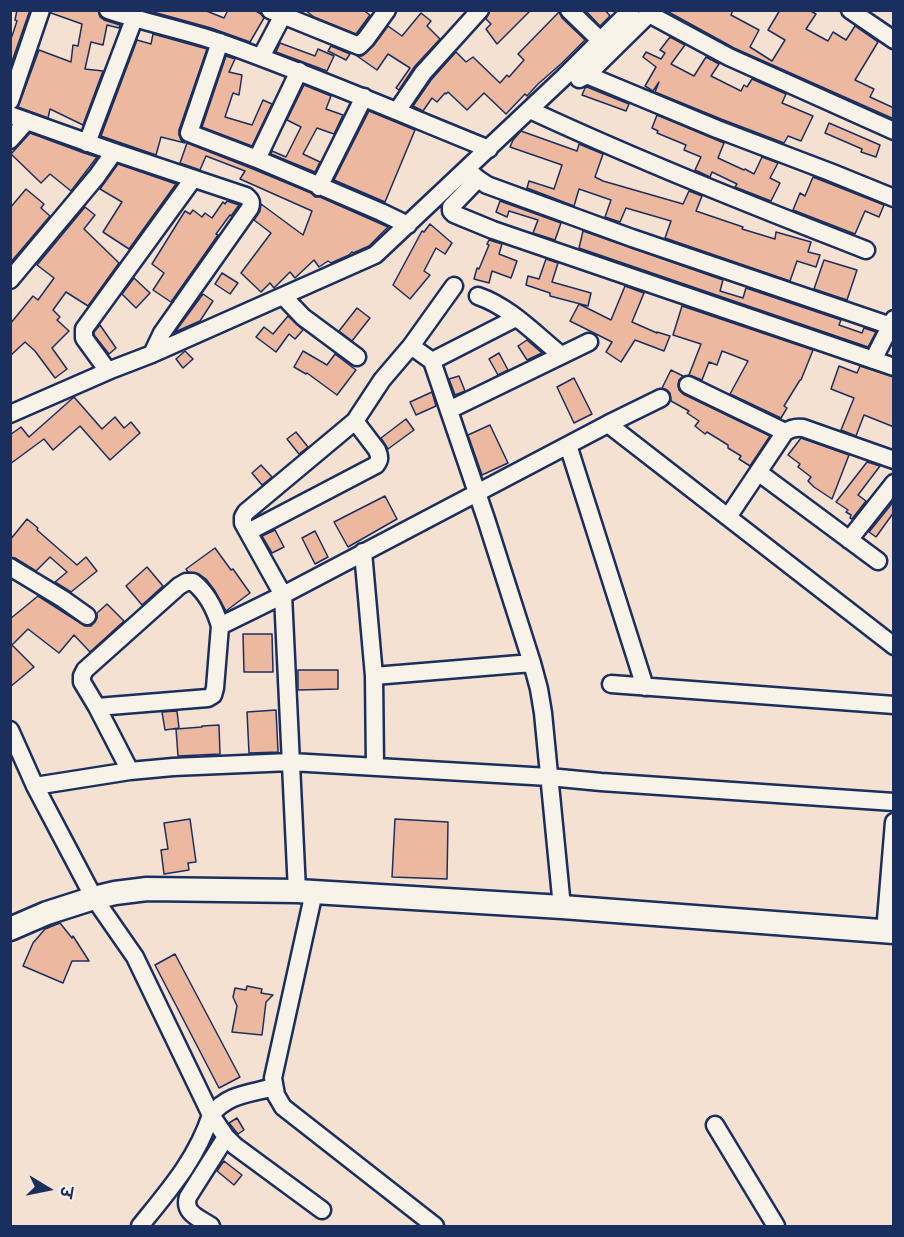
<!DOCTYPE html>
<meta charset="utf-8">
<style>
body{margin:0}
#map{position:relative;width:904px;height:1237px;overflow:hidden;background:#f4e1d2;font-family:Caveat,"Playpen Sans Deva",sans-serif}
canvas{display:block}
.frame{position:absolute;inset:0;border:12px solid #1b2f5e;pointer-events:none}
.north{position:absolute;left:18px;top:1159px;width:60px;height:60px;-webkit-text-stroke:4px #f7f3e8;paint-order:stroke;rotate:100deg;font-size:16px;font-weight:700;line-height:24px;text-align:center;color:#1b2f5e}
.north::after{content:'';display:block;margin:auto;width:21px;height:27px;background:#1b2f5e;clip-path:polygon(50% 0,100% 100%,50% 72%,0 100%)}
</style>
<div id="map">
<canvas width="904" height="1237"></canvas>
<div class="frame"></div>
<div class="north">उ</div>
</div>
<script>
const c = document.querySelector('canvas').getContext('2d');
c.lineJoin = 'round';
function fillPath(path, color) { c.fillStyle = color; c.fill(path, 'evenodd'); }
function stroke(path, color, width, dash) { c.strokeStyle = color; c.lineWidth = width; c.lineCap = dash ? 'butt' : 'round'; c.setLineDash(dash || []); c.stroke(path); }
const building = new Path2D(`
 M17,10H30L10,67V42L17,21L15,20Z
 M51,10H98L100,17L104,20L120,25L119,28L107,25L103,45L91,42L85,69L103,71L83,125L50,109L48,118L18,107L39,50L71,62L73,45L78,46L82,24L51,13Z
 M146,10H204L224,18L228,10H254L261,14L264,18L250,42L211,28Z
 M305,10H363L370,15L356,34L314,17Z
 M490,10H531L497,44L486,29L491,24L486,19Z
 M585,10H605L610,16L600,26Z
 M665,10H733L731,15L759,30L750,47L772,61L785,40L768,30L780,10H809L816,14L806,29L828,41L833,32L846,40L855,26L878,42L855,80L874,89L870,97L894,108V119L734,48Z
 M559,12L562,18L585,40L562,63L538,84L527,96L525,94L506,114L484,93L467,110L448,92L446,94L445,93L437,102L432,98L423,111L413,106L431,80L456,52L466,62L473,57L500,83L507,75L509,77L524,60L518,54Z
 M421,13L431,21L427,26L440,39L415,66L399,90L396,88L410,68L388,54L377,70L357,56H362L366,53L374,45L388,26L402,36Z
 M153,34L207,49L179,130V135L181,140L185,143L161,137L156,155L101,136L137,40L151,44Z
 M670,37L685,45L671,64L694,76L706,57L719,64L711,76L741,91L744,85L747,87L752,79L786,94L782,103L813,116L801,141L788,136L784,143L721,119L655,92L659,82L653,91L645,86L656,67L643,57L646,52L661,59L665,53L660,50Z
 M280,43L315,56L318,49L334,56L327,71L276,52Z
 M331,46L350,54L346,60L328,51Z
 M226,56L235,59L229,72L242,75L239,95L233,93L225,117L252,125L263,100L272,104L252,146L202,127Z
 M304,85L331,96L326,109L343,115L334,134L317,128L303,154L320,162L315,172L271,154L272,151L286,157L301,127L287,120Z
 M587,87L629,104L626,111L582,95L585,88Z
 M369,111L415,130L385,202L334,180Z
 M657,115L724,143L718,158L744,170L745,169L754,174L762,157L778,163L770,178L780,183L771,201L735,187L737,184L712,172L710,177L695,170L701,157L684,150L686,145L657,133L658,131L652,128Z
 M829,123L880,145L876,157L861,152L862,149L825,133Z
 M521,131L577,151L579,144L603,154L595,177L603,181L683,204L689,191L702,196L696,211L743,227L742,229L775,239L776,232L811,242L808,252L820,255L816,267L797,261L790,281L665,238L671,221L626,208L620,222L605,217L611,200L579,189L574,206L527,188L529,181L554,189L562,165L510,147L513,140Z
 M30,133L84,153L97,157L71,191L50,174L41,183L11,154Z
 M187,143L253,169L311,193L315,197H320L388,227L369,246L353,253L352,252L349,255L331,263L328,261L319,267L314,260L295,278L290,272L274,288L270,283L261,292L241,273L271,233L254,220L260,211L261,204L303,235L312,211L240,179L245,171L206,156L200,170L180,163Z
 M118,164L176,184L129,249L103,232L122,202L100,189Z
 M813,177L884,205L879,217L865,211L855,234L793,210L800,193L805,196Z
 M26,189L44,204L41,208L50,216L10,263V208Z
 M227,201L239,205L231,216L230,215L216,234L218,235L171,302L153,290L164,273L152,264L185,211L190,214L193,210L202,217L205,213L212,218L223,202L225,204Z
 M500,201L561,223L555,240L533,233L538,220L509,211L507,217L496,212Z
 M85,207L95,215L84,229L119,263L88,306L66,292L53,310L60,317L57,320L69,331L52,348L67,369L55,378L35,351L25,342L10,356V324L33,296L38,300L54,278L37,265Z
 M430,224L452,243L445,254L436,248L424,271L430,275L410,299L393,285L422,231L424,232Z
 M583,231L723,280L720,291L743,298L746,288L841,320L839,325L862,333L864,328L876,332L868,347L579,248Z
 M489,240L502,244L499,254L517,261L511,278L492,271L489,283L474,279L477,268L479,269L489,245L487,244Z
 M546,259L558,263L552,282L591,293L588,306L550,296V293L526,285L528,276L539,279Z
 M824,260L857,270L847,300L814,289Z
 M222,273L238,283L230,294L215,284Z
 M134,278L150,293L136,308L122,294Z
 M625,286L644,293L632,322L657,333V332L670,336L664,351L635,340L621,362L606,352L612,342L570,321L579,304L611,320Z
 M203,294L213,301L200,321L175,332Z
 M682,306L813,350L801,380H800L784,406L787,408L781,418L730,394L748,361L722,351L717,365L709,362L702,380L689,375L701,344L673,335Z
 M357,308L370,318L352,341L339,331Z
 M288,316L303,330L295,339L289,334L276,352L256,337L264,327L273,334Z
 M100,325L116,348L109,354L94,335V332Z
 M527,340L542,353L527,360L518,346Z
 M185,351L193,359L183,368L176,359Z
 M303,351L327,365L335,354L356,370L337,395L307,373L306,374L294,367Z
 M499,353L508,370L498,375L489,359Z
 M839,366L857,373L860,366L894,377V427L864,415L856,436L841,430L854,398L831,389Z
 M671,370L683,376L679,380L678,385L679,390L683,394L770,436L750,466L739,459L741,456L728,448V445L707,432L705,434L695,426L699,421L687,413L689,411L671,401L670,393L667,390L662,388Z
 M459,376L465,391L455,395L449,379Z
 M574,378L592,414L574,423L557,387Z
 M432,392L436,406L416,415L410,402Z
 M74,397L102,429L115,417L124,428L131,422L140,433L110,460L80,426L53,450L44,439L10,464V435L21,427L29,437Z
 M406,419L414,430L388,449L381,438Z
 M490,425L508,463L482,475L468,435Z
 M296,432L308,447L299,454L287,439Z
 M801,438L849,455L832,499L814,487L808,481L811,477L798,467L800,464L788,455Z
 M867,462L880,466L858,495L866,501L852,519L850,518L851,515L846,512L848,510L836,502Z
 M261,465L272,477L262,485L252,473Z
 M385,496L397,519L348,547L334,522Z
 M894,501V512L876,537L869,532Z
 M27,519L38,528L37,530L77,565L86,557L97,571L71,592L55,582L67,572L50,557L36,571L15,558L10,557V540Z
 M275,530L284,547L272,553L262,536Z
 M315,531L328,557L315,564L302,538Z
 M215,548L231,570L233,569L250,593L226,611L215,591L206,579L199,574L188,572L186,569Z
 M147,567L163,586L142,605L126,586Z
 M38,596L85,626H91L95,622L97,618V613L107,604L124,621L90,652L74,635L59,653L28,629L12,645L34,667L10,687V619Z
 M243,634H272L273,672H244Z
 M298,670H338V689L298,690Z
 M276,710L278,752L249,753L247,712Z
 M177,711L179,728L165,730L162,712Z
 M219,725L220,754L178,756L176,729L202,727V726Z
 M190,819L196,862L188,863L189,870L164,874L161,850L168,849L164,823Z
 M395,819L448,822L447,879L392,877Z
 M60,923L72,938L73,936L89,961H72L63,983L23,966L33,943L45,929Z
 M175,954L240,1077L219,1088L155,965Z
 M247,986L262,989L261,993L273,995L266,1002L262,1035L232,1032L237,1006L233,997L235,988L246,990Z
 M237,1118L244,1130L238,1134L229,1123Z
 M224,1161L242,1175L234,1185L217,1171Z`);
const street = new Path2D(`
 M108,10C146,23 185,30 222,43C312,75 400,113 489,149
 M270,10L359,46L366,39L387,10
 M569,10L601,41
 M850,10L894,40
 M649,14L729,57L894,131
 M220,42L189,133L257,159L381,212L408,225
 M261,57L283,15
 M587,75L717,129L830,172L894,198
 M579,79L587,75L653,10
 M10,101L41,10
 M530,110C640,161 753,206 866,250
 M397,111L423,73L480,10
 M10,115L114,152L246,196C251,200 252,202 250,208L162,333L152,354
 M10,140L26,122
 M87,143L134,19
 M257,159L299,71
 M470,172L478,179L487,185L632,238L894,327
 M478,179L451,207V211L454,214L493,230L894,367
 M319,187L364,97
 M10,280L97,176L114,152
 M454,286L411,346L432,361L486,519L532,663L539,689L543,713L562,907
 M283,296L303,317L357,357
 M478,296C510,307 535,334 561,355
 M873,360L894,319
 M432,361L516,318
 M108,371L84,338V329L193,179
 M688,385L785,432
 M449,410L589,342
 M10,414L113,369L152,354L375,255L565,76L631,10
 M608,424L894,646
 M568,445L645,687
 M758,472L878,561
 M728,517L785,432C791,428 796,427 803,428L894,460
 M248,532L376,465C380,460 380,457 377,450L355,421
 M849,540L894,483
 M363,552L374,676L375,767
 M10,567L63,599L87,616
 M374,676L532,663
 M611,684L894,705
 M97,707L208,698L213,695L215,688L220,626
 M10,730L35,786L94,898L135,957L211,1115C196,1160 169,1190 140,1226
 M130,771L97,707L82,682V676L85,670L179,586L186,582H193C207,593 215,609 220,626L283,595L608,424L661,398
 M35,786L130,771L173,767L291,762L549,777L601,782L894,802
 M297,891L283,595L243,523V517L246,512L355,421L382,380L411,346
 M314,892L273,1078L276,1095L283,1107L435,1226
 M885,932L894,822
 M274,1087C248,1094 228,1094 211,1115L226,1137L235,1146L322,1210
 M715,1125L776,1226
 M211,1226C199,1218 183,1213 188,1197L226,1137`);
const secondary = new Path2D(`
 M10,929L47,913L94,898L115,893L147,889L297,891L562,907L894,932`);
fillPath(building, '#ecb89f');
stroke(building, '#1b2f5e', 1.5);
stroke(street, '#1b2f5e', 21);
stroke(secondary, '#1b2f5e', 27);
stroke(street, '#f7f3e8', 16);
stroke(secondary, '#f7f3e8', 22);
</script>
